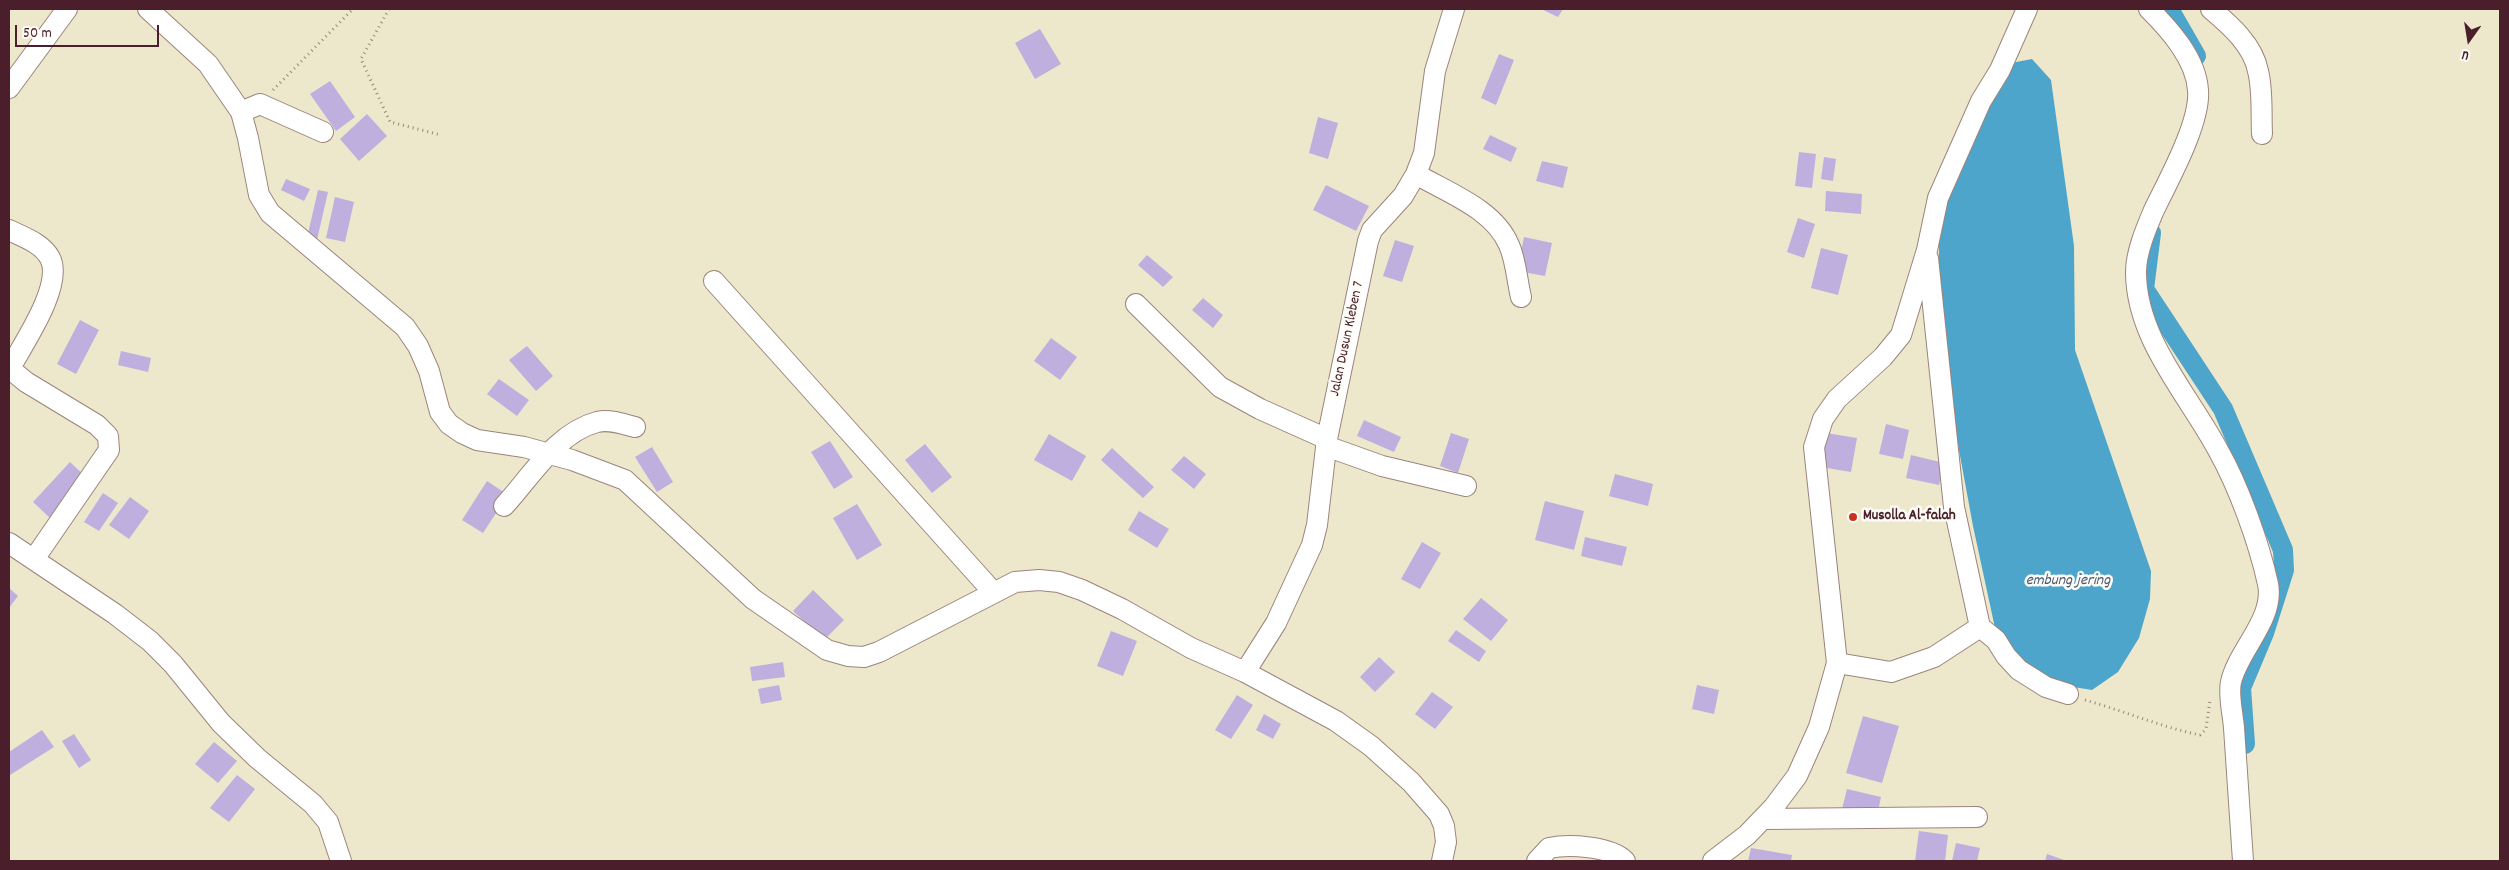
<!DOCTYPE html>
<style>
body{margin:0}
#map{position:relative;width:2509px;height:870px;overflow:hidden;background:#ede8cc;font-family:Dekko,sans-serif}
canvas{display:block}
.frame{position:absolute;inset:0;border:10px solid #4a1f2b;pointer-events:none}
.north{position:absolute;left:2444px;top:15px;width:50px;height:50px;-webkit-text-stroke:4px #fdfcf7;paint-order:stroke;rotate:193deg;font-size:14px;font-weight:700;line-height:20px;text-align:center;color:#4a1f2b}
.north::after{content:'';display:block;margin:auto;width:18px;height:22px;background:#4a1f2b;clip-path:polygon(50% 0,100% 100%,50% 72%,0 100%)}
.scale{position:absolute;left:15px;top:25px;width:144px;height:22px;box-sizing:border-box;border:2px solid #4a1f2b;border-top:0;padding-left:6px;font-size:15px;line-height:18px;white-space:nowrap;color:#4a1f2b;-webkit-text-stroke:4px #fdfcf7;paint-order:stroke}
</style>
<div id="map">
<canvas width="2509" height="870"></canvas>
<div class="frame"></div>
<div class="north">U</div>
<div class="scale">50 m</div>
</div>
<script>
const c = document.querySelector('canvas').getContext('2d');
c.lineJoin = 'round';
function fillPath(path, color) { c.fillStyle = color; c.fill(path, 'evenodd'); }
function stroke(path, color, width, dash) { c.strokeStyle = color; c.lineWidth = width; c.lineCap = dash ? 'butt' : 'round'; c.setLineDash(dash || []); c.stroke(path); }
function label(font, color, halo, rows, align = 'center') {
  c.font = font + ' Dekko,sans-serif'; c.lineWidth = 5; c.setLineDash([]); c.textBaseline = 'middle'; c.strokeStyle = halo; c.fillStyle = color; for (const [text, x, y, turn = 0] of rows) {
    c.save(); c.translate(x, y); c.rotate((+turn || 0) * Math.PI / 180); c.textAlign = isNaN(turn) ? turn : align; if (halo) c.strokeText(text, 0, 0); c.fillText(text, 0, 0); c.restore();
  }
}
const water = new Path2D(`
 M2032,59L2051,80L2074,246L2075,350L2151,571L2150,599L2139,638L2118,672L2092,690L2048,683L2025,668L1995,628L1973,526L1949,396L1939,290V243L1942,214L1996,84L2011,63Z`);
const canal = new Path2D(`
 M2169,9L2196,56
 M2151,233L2144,289L2223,409L2283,550L2284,570L2264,633L2241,688L2245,744`);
const building = new Path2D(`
 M1541,9H1563L1558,17Z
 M1040,29L1061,64L1035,79L1015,43Z
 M1499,54L1514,60L1496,105L1481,98Z
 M330,81L355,117L336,131L310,94Z
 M367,114L387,136L359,161L340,139Z
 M1318,117L1338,123L1328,159L1309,153Z
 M1490,135L1517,148L1511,162L1483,149Z
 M1799,152L1816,154L1812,188L1795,186Z
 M1824,157L1836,159L1833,181L1821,179Z
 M1542,161L1568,167L1563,188L1536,181Z
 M286,179L310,189L304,201L281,190Z
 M1326,185L1369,206L1356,231L1313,210Z
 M318,190L328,192L317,240L307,238Z
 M1826,191L1862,194L1861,214L1825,211Z
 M335,197L354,202L345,242L326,238Z
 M1798,218L1815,224L1804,258L1787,252Z
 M1524,237L1552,243L1545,276L1517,271Z
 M1395,240L1414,246L1402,282L1383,276Z
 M1821,248L1848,255L1838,295L1811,288Z
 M1147,255L1173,277L1163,287L1138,265Z
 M1203,298L1223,315L1213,328L1192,310Z
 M80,320L99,330L76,374L57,364Z
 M1051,338L1077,357L1060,380L1034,361Z
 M527,346L553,376L536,391L509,360Z
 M121,351L151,358L148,372L118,365Z
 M499,379L529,400L517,416L487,394Z
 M1364,420L1401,437L1394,452L1357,436Z
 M1886,424L1909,430L1903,459L1879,454Z
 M1451,433L1469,439L1458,473L1440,466Z
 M1826,433L1857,438L1851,472L1821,467Z
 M1049,434L1086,456L1072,481L1034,460Z
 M830,441L853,477L834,489L811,452Z
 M925,444L952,477L932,493L905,460Z
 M652,447L673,482L657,492L635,457Z
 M1112,448L1154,487L1143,498L1101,460Z
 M1911,455L1944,463L1939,485L1906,478Z
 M1184,456L1206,474L1194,489L1171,470Z
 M70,462L87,478L50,518L33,502Z
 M1615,474L1653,484L1648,506L1609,496Z
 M487,481L508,495L483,533L462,520Z
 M103,493L118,503L99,531L84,522Z
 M130,497L149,511L129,539L109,525Z
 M1545,501L1584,511L1574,550L1535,540Z
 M857,504L882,545L857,560L833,518Z
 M1139,511L1169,529L1157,548L1128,530Z
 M1585,537L1627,547L1622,566L1581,556Z
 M1422,542L1441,553L1420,589L1401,579Z
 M9,588L18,596L9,608Z
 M813,590L844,620L824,640L793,611Z
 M1481,598L1508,620L1491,641L1463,619Z
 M1456,630L1486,651L1479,662L1448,641Z
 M1111,631L1137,641L1123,676L1097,666Z
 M1379,657L1395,672L1375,692L1360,677Z
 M783,662L785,677L752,681L750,667Z
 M779,685L782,700L761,704L758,689Z
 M1697,685L1719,690L1714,714L1692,709Z
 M1432,692L1453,707L1435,729L1415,714Z
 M1237,695L1253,705L1231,739L1215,730Z
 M1264,714L1281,724L1273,739L1256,730Z
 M1863,716L1899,726L1882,783L1846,773Z
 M42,730L54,747L10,775L9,752Z
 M74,734L91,760L79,768L62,741Z
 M214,742L237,761L218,783L195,764Z
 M237,775L255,789L229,822L210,808Z
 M1847,789L1881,797L1877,816L1842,809Z
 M1919,831L1948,835L1945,861H1915Z
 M1956,843L1980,848L1977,861H1952Z
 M1751,848L1792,855L1791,861H1748Z
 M2047,854L2067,861H2045Z`);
const path = new Path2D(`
 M389,9L361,59L390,122L441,135
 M273,90L353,9
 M2085,700C2124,711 2161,727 2200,735L2206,729L2210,700`);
const street = new Path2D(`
 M148,9L208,64L241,112L248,138L259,195L270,213L405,327L418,346L429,371L440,412L449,424L462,433L477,440L524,447L572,460L625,480L753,599L827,650L848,656L864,657L879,652L1015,582L1039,580L1059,582L1082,590L1122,609L1191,648L1245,672L1336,721L1371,746L1411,782L1439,814L1444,826L1446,842L1442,861
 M2149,9C2170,30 2196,59 2198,90C2201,122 2168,181 2154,210C2146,229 2136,252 2136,272C2136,339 2188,394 2218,450C2239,487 2259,543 2268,584C2275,619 2238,650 2231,682C2228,695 2233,714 2234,728C2237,772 2240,817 2243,861
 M2211,9C2230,25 2253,45 2258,71C2263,90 2261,114 2262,134
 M9,88L67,9
 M241,112L260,104L323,132
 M1416,174C1448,193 1494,209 1509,245C1516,260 1517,281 1521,297
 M9,230C23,237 42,243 50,258C64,285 23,344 10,368
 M1928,258L1954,507L1980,627
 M714,281L994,593
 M1136,304L1220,387L1260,409L1327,439
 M9,368L26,382L97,425L108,436L109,450L34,559
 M1326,446L1382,466L1466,486
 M504,506C531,477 556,433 597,422C610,419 623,424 635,427
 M9,543L115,614L150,641L173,664L221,723L257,758L313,804L328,822L341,861
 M1837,663L1891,672L1934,657L1980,627L1996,640L2006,656L2019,670L2046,687L2068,694
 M1245,672L1276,623L1312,545L1317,525L1327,439L1368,241L1372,230L1403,196L1416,174L1424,153L1435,71L1454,9
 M1763,819L1977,817
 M1537,861L1549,848C1568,844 1611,846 1625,861
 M1713,861L1747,835L1773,808L1797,776L1819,727L1837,663L1814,447L1823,419L1837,399L1883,357L1901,335L1927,250L1938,198L1981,101L2000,70L2027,9`);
const markers = [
 [1853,517,5,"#c8321e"]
];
const streetNames = [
 ["Jalan Dusun Kleben 7",1348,339,-78]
];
const poiNames = [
 ["Musolla Al-falah",1863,517]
];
const waterNames = [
 ["embung jering",2068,582]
];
fillPath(water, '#4ea5cb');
stroke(canal, '#4ea5cb', 20);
fillPath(building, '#beafdf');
stroke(street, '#9c847c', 22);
stroke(path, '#9c847c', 3, [1, 4]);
stroke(street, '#fff', 20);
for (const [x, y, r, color] of markers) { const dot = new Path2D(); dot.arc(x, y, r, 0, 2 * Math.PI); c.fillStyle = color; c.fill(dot); stroke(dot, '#fdfcf7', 2); }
label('15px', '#4a1f2b', '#fdfcf7', streetNames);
label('bold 15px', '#4a1f2b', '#fdfcf7', poiNames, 'left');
label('italic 16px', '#4c5b73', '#fdfcf7', waterNames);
</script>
